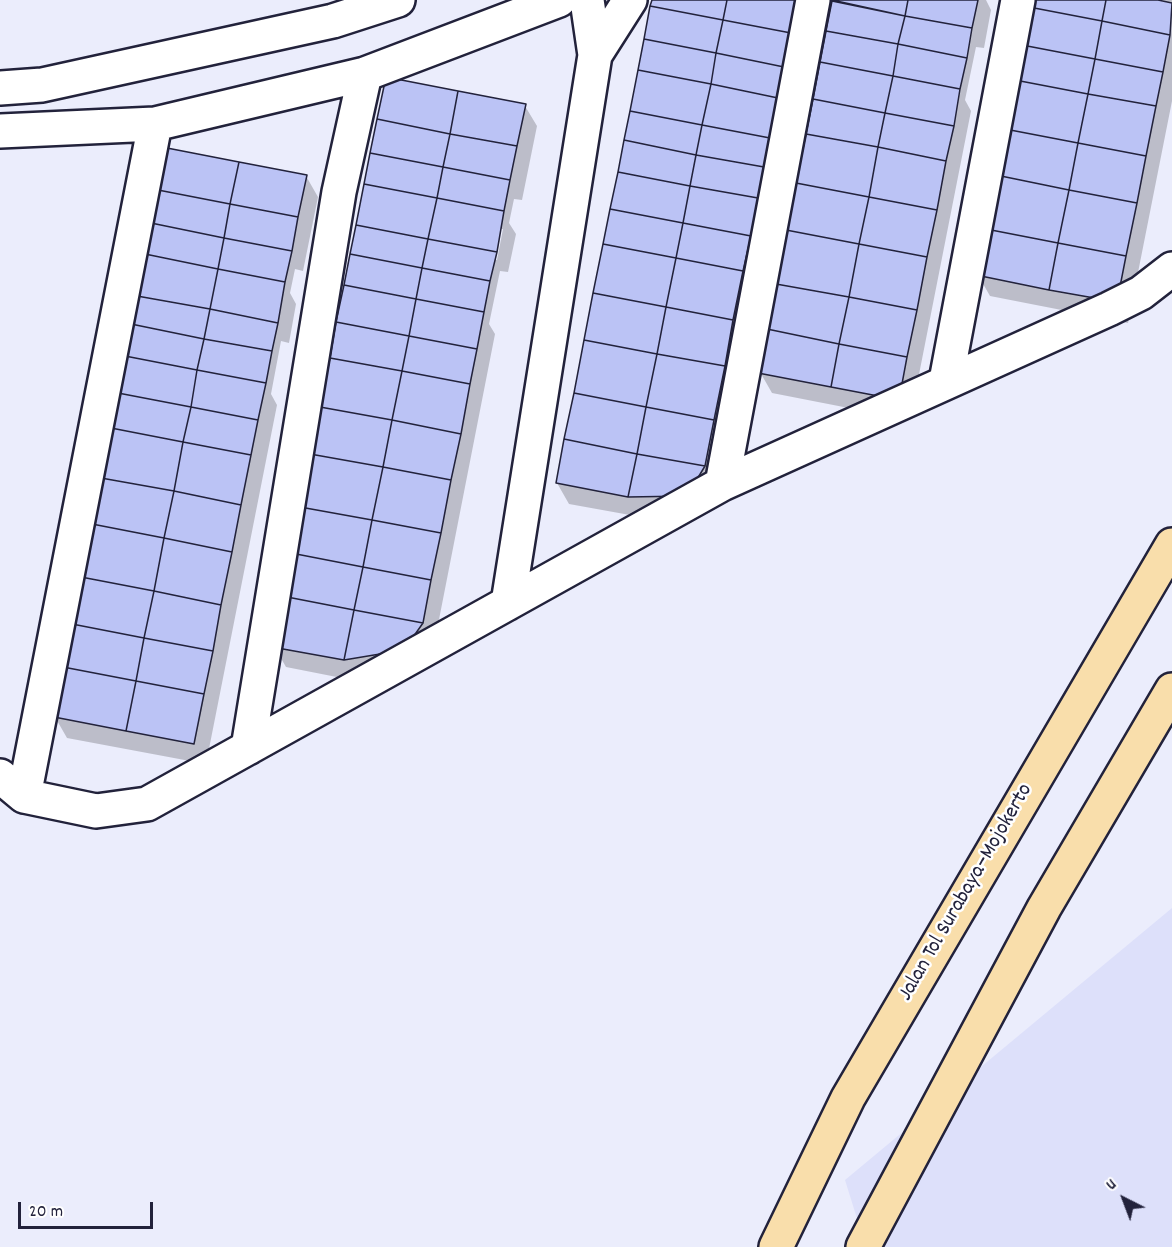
<!DOCTYPE html>
<meta charset="utf-8">
<style>
body{margin:0}
#map{position:relative;width:1172px;height:1247px;overflow:hidden;background:#ebedfc;font-family:Dekko,sans-serif}
canvas{display:block}
.north{position:absolute;left:1094px;top:1169px;width:60px;height:60px;-webkit-text-stroke:4px #fff;paint-order:stroke;rotate:318deg;font-size:16px;font-weight:700;line-height:24px;text-align:center;color:#22223b}
.north::after{content:'';display:block;margin:auto;width:21px;height:27px;background:#22223b;clip-path:polygon(50% 0,100% 100%,50% 72%,0 100%)}
.scale{position:absolute;left:18px;top:1202px;width:135px;height:27px;box-sizing:border-box;border:3px solid #22223b;border-top:0;padding-left:8px;font-size:18px;line-height:21px;white-space:nowrap;color:#22223b;-webkit-text-stroke:4px #fff;paint-order:stroke}
</style>
<div id="map">
<canvas width="1172" height="1247"></canvas>
<div class="north">U</div>
<div class="scale">20 m</div>
</div>
<script>
const c = document.querySelector('canvas').getContext('2d');
c.lineJoin = 'round';
function fillPath(path, color) { c.fillStyle = color; c.fill(path, 'evenodd'); }
function stroke(path, color, width, dash) { c.strokeStyle = color; c.lineWidth = width; c.lineCap = dash ? 'butt' : 'round'; c.setLineDash(dash || []); c.stroke(path); }
function label(font, color, halo, rows, align = 'center') {
  c.font = font + ' Dekko,sans-serif'; c.lineWidth = 5; c.setLineDash([]); c.textBaseline = 'middle'; c.strokeStyle = halo; c.fillStyle = color; for (const [text, x, y, turn = 0] of rows) {
    c.save(); c.translate(x, y); c.rotate((+turn || 0) * Math.PI / 180); c.textAlign = isNaN(turn) ? turn : align; if (halo) c.strokeText(text, 0, 0); c.fillText(text, 0, 0); c.restore();
  }
}
const built = new Path2D(`
 M1172,908V1247H866L845,1180Z`);
const shadow = new Path2D(`
 M653,0H803L716,488L699,516L641,517L569,504L557,483ZM642,112L778,138L777,141L642,115Z
 M834,0H986L991,10L984,48L976,47L965,100L971,111L910,420L772,393L760,372Z
 M1033,0H1172V101L1128,323L990,296L978,275Z
 M525,106L537,126L522,200L514,199L509,223L516,234L508,272L500,271L489,324L495,334L434,645L357,681L286,667L274,646ZM500,229H503L497,260L494,259Z
 M306,176L318,197L303,271L295,269L290,293L296,304L289,343L281,341L271,394L277,405L206,764L67,738L55,717Z`);
const building = new Path2D(`
 M652,0H727L723,20L650,6Z
 M727,0H797L791,33L723,20Z
 M832,0H908L905,16Z
 M908,0H978L972,28L905,16Z
 M1031,0H1106L1102,21L1029,7Z
 M1106,0H1158L1172,3L1170,35L1102,21Z
 M832,1L905,16L898,44L826,31Z
 M650,6L723,20L716,53L644,39Z
 M1029,7L1102,21L1095,59L1022,45Z
 M905,16L972,28L967,58L898,44Z
 M723,20L791,33L784,67L716,53Z
 M1102,21L1170,35L1163,72L1095,59Z
 M826,31L898,44L893,76L820,62Z
 M644,39L716,53L711,84L638,70Z
 M898,44L967,58L960,89L893,76Z
 M1022,45L1095,59L1088,94L1015,80Z
 M716,53L784,67L778,98L711,84Z
 M1095,59L1163,72L1156,106L1088,94Z
 M820,62L893,76L885,113L813,99Z
 M638,70L711,84L702,125L630,111Z
 M893,76L960,89L954,126L885,113Z
 M386,77L458,91L450,134L377,119Z
 M1015,80L1088,94L1078,143L1005,129Z
 M711,84L778,98L770,138L702,125Z
 M458,91L526,104L517,146L450,134Z
 M1088,94L1156,106L1146,156L1078,143Z
 M813,99L885,113L878,147L806,134Z
 M630,111L702,125L696,155L624,140Z
 M885,113L954,126L946,161L878,147Z
 M377,119L450,134L443,167L370,153Z
 M702,125L770,138L764,167L696,155Z
 M1005,129L1078,143L1069,190L996,175Z
 M450,134L517,146L510,180L443,167Z
 M806,134L878,147L869,197L796,183Z
 M624,140L696,155L690,186L618,172Z
 M1078,143L1146,156L1137,203L1069,190Z
 M878,147L946,161L937,210L869,197Z
 M167,148L239,162L230,204L158,190Z
 M370,153L443,167L437,198L364,184Z
 M696,155L764,167L758,198L690,186Z
 M239,162L307,175L298,217L230,204Z
 M443,167L510,180L504,211L437,198Z
 M618,172L690,186L683,223L610,209Z
 M996,175L1069,190L1058,243L986,229Z
 M796,183L869,197L859,244L786,230Z
 M364,184L437,198L428,239L356,225Z
 M690,186L758,198L751,236L683,223Z
 M158,190L230,204L224,238L151,223Z
 M1069,190L1137,203L1126,256L1058,243Z
 M869,197L937,210L927,257L859,244Z
 M437,198L504,211L497,252L428,239Z
 M230,204L298,217L292,251L224,238Z
 M610,209L683,223L676,258L603,244Z
 M151,223L224,238L218,269L145,254Z
 M683,223L751,236L743,271L676,258Z
 M356,225L428,239L422,268L350,254Z
 M986,229L1058,243L1049,290L976,275Z
 M786,230L859,244L849,297L776,284Z
 M224,238L292,251L285,282L218,269Z
 M428,239L497,252L490,281L422,268Z
 M1058,243L1126,256L1117,302L1049,290Z
 M603,244L676,258L666,307L593,293Z
 M859,244L927,257L917,310L849,297Z
 M145,254L218,269L210,309L137,296Z
 M350,254L422,268L416,299L344,285Z
 M676,258L743,271L733,320L666,307Z
 M422,268L490,281L484,312L416,299Z
 M218,269L285,282L278,323L210,309Z
 M776,284L849,297L839,344L767,329Z
 M344,285L416,299L409,336L336,322Z
 M593,293L666,307L657,354L584,340Z
 M137,296L210,309L204,339L131,324Z
 M849,297L917,310L907,357L839,344Z
 M416,299L484,312L477,349L409,336Z
 M666,307L733,320L725,366L657,354Z
 M210,309L278,323L272,351L204,339Z
 M336,322L409,336L402,371L330,358Z
 M131,324L204,339L197,370L125,356Z
 M767,329L839,344L831,387L758,373Z
 M409,336L477,349L470,384L402,371Z
 M204,339L272,351L266,383L197,370Z
 M584,340L657,354L646,407L574,393Z
 M839,344L907,357L899,400L831,387Z
 M657,354L725,366L714,420L646,407Z
 M125,356L197,370L191,407L118,393Z
 M330,358L402,371L392,420L320,407Z
 M197,370L266,383L258,420L191,407Z
 M402,371L470,384L461,434L392,420Z
 M118,393L191,407L183,442L111,428Z
 M574,393L646,407L637,454L564,439Z
 M191,407L258,420L251,455L183,442Z
 M320,407L392,420L383,467L310,454Z
 M646,407L714,420L705,466L637,454Z
 M392,420L461,434L451,480L383,467Z
 M111,428L183,442L174,491L101,478Z
 M564,439L637,454L628,497L556,483Z
 M183,442L251,455L241,505L174,491Z
 M310,454L383,467L372,520L300,507Z
 M637,454L705,466L687,496L628,497Z
 M383,467L451,480L441,533L372,520Z
 M101,478L174,491L164,538L92,524Z
 M174,491L241,505L232,552L164,538Z
 M300,507L372,520L363,567L291,553Z
 M372,520L441,533L431,580L363,567Z
 M92,524L164,538L154,591L81,577Z
 M164,538L232,552L221,605L154,591Z
 M291,553L363,567L354,610L282,596Z
 M363,567L431,580L423,623L354,610Z
 M81,577L154,591L144,638L72,624Z
 M154,591L221,605L213,651L144,638Z
 M282,596L354,610L344,660L272,647Z
 M354,610L423,623L404,650L344,660Z
 M72,624L144,638L136,681L63,667Z
 M144,638L213,651L204,694L136,681Z
 M63,667L136,681L126,731L54,717Z
 M136,681L204,694L194,744L126,731Z`);
const street = new Path2D(`
 M595,55L630,0
 M0,88L42,85L333,21L398,0
 M0,131L155,124L365,74L559,0
 M946,381L1018,0
 M722,484L813,0
 M508,603L595,55L587,0
 M248,748L339,192L365,74
 M0,776L24,796L96,811L147,804L722,484L1109,309L1141,293L1172,269
 M24,796L155,124`);
const highway = new Path2D(`
 M776,1247L848,1098L1172,545
 M863,1247L1044,908L1172,690`);
const streetNames = [
 ["Jalan Tol Surabaya–Mojokerto",967,893,-60]
];
fillPath(built, '#dde0fa');
fillPath(shadow, '#0003');
fillPath(building, '#bbc3f5');
stroke(building, '#22223b', 1.5);
stroke(street, '#22223b', 38);
stroke(highway, '#22223b', 38);
stroke(street, '#fff', 33);
stroke(highway, '#f9deab', 33);
label('22px', '#22223b', '#fff', streetNames);
</script>
